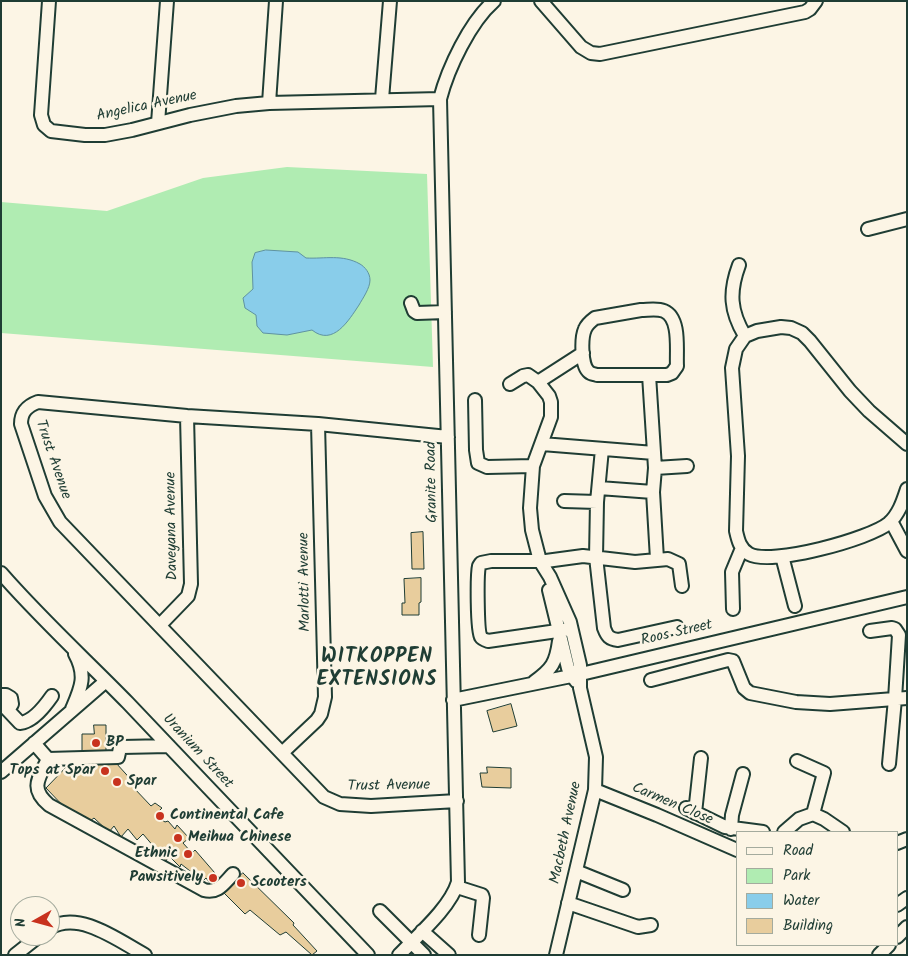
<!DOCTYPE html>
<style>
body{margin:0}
#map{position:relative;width:908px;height:956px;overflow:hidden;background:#fcf5e5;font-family:Kalam,sans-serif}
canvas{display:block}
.frame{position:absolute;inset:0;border:2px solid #1f3d34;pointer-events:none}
.legend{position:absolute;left:736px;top:831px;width:162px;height:115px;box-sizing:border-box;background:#fcf5e5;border:1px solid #a4ab9e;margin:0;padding:6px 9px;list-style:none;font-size:15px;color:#1f3d34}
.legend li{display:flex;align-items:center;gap:10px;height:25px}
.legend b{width:25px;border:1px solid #a4ab9e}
.north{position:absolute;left:10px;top:896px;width:50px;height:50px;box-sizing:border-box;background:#fcf5e5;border:1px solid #a4ab9e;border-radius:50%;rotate:263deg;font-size:14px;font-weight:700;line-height:20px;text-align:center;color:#1f3d34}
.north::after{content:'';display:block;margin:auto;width:18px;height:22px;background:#c8321e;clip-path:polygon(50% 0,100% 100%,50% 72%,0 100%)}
</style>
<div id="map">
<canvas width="908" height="956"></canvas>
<div class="frame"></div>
<ul class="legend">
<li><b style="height:6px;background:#fcf5e5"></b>Road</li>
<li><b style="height:14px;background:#b0ecb2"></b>Park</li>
<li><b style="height:14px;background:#89cdea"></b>Water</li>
<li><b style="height:14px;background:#e8cd9d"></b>Building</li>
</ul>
<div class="north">N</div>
</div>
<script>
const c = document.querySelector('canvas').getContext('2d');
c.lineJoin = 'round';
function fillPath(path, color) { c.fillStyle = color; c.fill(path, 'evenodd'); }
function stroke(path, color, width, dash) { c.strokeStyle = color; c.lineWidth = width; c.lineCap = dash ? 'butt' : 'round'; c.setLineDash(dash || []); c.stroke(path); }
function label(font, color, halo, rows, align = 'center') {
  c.font = font + ' Kalam,sans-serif'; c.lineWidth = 5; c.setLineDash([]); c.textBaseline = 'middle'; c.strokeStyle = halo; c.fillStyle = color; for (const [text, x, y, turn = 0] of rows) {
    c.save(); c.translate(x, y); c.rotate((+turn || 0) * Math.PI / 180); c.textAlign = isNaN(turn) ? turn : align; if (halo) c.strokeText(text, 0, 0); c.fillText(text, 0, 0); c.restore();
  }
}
const green = new Path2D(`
 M287,167L427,174L433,367L1,333V202L107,211L203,178Z`);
const water = new Path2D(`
 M266,250L298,252L306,258C325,259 342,254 360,264C365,267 370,273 370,280C370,288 363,298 359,305C349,320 333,347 312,330L287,335L263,333L257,326L256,315L245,308L243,298L253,289L252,262L255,253Z`);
const building = new Path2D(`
 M423,532L424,569H412L411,533Z
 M421,578V602L419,603V615H402V603H405L404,579Z
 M511,704L517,726L493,732L487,711Z
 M94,725H106V754H82V734H94Z
 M100,761L104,767L108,762L116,763L135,784L133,787L151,806L155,803L162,808L155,815L165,822L168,821L175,829L177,825L189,838L183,843L192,853L195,850L221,880L213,887L206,878L203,881L181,864L180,867L169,856L166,861L143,834L137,840L128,829L121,837L114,826L109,832L94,818L90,821L66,809L46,788L71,762Z
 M487,767L511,768V788L482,787L480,773H487Z
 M243,873L294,923L293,925L317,951L312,955L286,932L280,935L250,910L245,914L224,893Z`);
const minor = new Path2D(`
 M49,1L41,115L44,125L51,131L85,135H105L132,130L190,115L236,106L269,103L440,99
 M541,1L581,47L591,53L600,54L805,12L810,9L816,1
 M382,99L390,1
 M269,103L276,1
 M158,123L167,1
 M868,229L907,219
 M739,265C729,292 730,311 745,336
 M411,303L414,311L417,313L445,312
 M641,310C648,310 657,308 664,311C681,318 676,351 677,366L672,373L667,375H597C594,374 591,374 589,372C581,366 581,338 585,329C587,324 591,321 595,318Z
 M649,375L655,468L653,492L657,559
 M538,382L583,353
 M510,384L523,376L528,375L538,382L549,396L551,402V417L533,466L530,508L532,530L540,561L550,577L570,622L580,665V688L596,757L595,790L556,955
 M475,400L476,450L478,463L487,467L533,466
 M448,437L318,424L187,416L38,402C27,406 21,412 21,424L45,496L60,522L324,797L340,804L371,806L457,801
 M542,444L654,453
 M907,444L869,411L850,391L810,341L802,333L791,328L781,327L757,331L745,336L736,349L732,368L738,456L736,531C738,540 740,549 749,554C771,566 870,539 889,523C899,514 903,501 907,489
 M602,449L597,502L596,557L604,628C607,636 609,639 618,640L677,627
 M655,468L687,466
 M599,488L653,492
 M564,501L597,502
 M891,521L907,551
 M782,556L795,606
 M1,573C41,619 86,660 128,703C208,787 287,871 368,955
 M549,590L568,668L576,681
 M733,609L732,572L742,548
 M160,625L188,596L191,584L187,416
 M571,629L488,641C485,640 482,639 481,637C477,631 477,574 479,566L481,563L491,561H546L583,556L635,562L668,559L679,564L682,586
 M870,631L892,628L895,629L899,635L895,699L889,764
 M651,680L728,660L733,661L744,688L750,693L796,702L830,704L907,698
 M534,682C552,669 556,663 559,641
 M1,695H6L11,698L12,704L8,710
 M453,700L581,674L907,597
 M1,703L20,723C33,722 45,706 52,696
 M72,709C81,688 87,676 75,654
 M34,743L48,759L118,757L120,748L122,747L169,746
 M282,753L317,720L321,714L325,697L318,424
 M48,759C39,778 29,788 49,805L204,890C218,894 224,883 233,874
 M797,761L824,773L813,814
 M1,772L106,681
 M595,790L657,815L737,850
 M686,808L725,827L763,832
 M695,813L701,758
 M731,829L732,815L743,774
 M784,832L799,819L813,814L824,819L843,832
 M897,843L907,839
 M576,871L623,890
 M457,887L482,895L483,898L479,935
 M568,903L638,927L651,925
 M897,905L907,898
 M380,911L424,955
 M50,928C79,910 119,941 145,955
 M422,931L449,955
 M897,937L907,927
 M15,955L39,936
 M399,955C418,935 450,908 458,882L440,99C448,68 470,22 494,1
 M879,955L889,945`);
const markers = [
 [96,743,5,"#c8321e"],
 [105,771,5,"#c8321e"],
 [117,782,5,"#c8321e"],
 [160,816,5,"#c8321e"],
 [178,838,5,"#c8321e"],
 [188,854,5,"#c8321e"],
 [213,878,5,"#c8321e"],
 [241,883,5,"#c8321e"]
];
const streetNames = [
 ["Angelica Avenue",147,107,-12],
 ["Trust Avenue",52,460,71],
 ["Granite Road",433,482,-91],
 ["Daveyana Avenue",173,526,-91],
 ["Marlotti Avenue",306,582,-91],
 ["Roos Street",677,634,-13],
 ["Uranium Street",197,752,47],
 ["Trust Avenue",389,787,-1],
 ["Carmen Close",672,805,23],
 ["Macbeth Avenue",567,833,-78]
];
const poiNames = [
 ["BP",106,743],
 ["Tops at Spar",95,771,"right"],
 ["Spar",127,782],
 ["Continental Cafe",170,816],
 ["Meihua Chinese",188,838],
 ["Ethnic",178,854,"right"],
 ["Pawsitively",203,878,"right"],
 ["Scooters",251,883]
];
const districtNames = [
 ["WITKOPPEN",377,659],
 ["EXTENSIONS",377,682]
];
fillPath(green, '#b0ecb2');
fillPath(water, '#89cdea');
stroke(water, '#5f93a1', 1);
fillPath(building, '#e8cd9d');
stroke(building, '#1f3d34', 1);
stroke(minor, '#1f3d34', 16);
stroke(minor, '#fcf5e5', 12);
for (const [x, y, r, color] of markers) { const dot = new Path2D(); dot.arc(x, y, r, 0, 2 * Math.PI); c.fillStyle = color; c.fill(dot); stroke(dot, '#fcf5e5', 2); }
label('15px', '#1f3d34', '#fcf5e5', streetNames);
label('bold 15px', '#1f3d34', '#fcf5e5', poiNames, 'left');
c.letterSpacing = '1px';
label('bold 20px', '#1f3d34', '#fcf5e5', districtNames);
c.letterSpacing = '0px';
</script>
